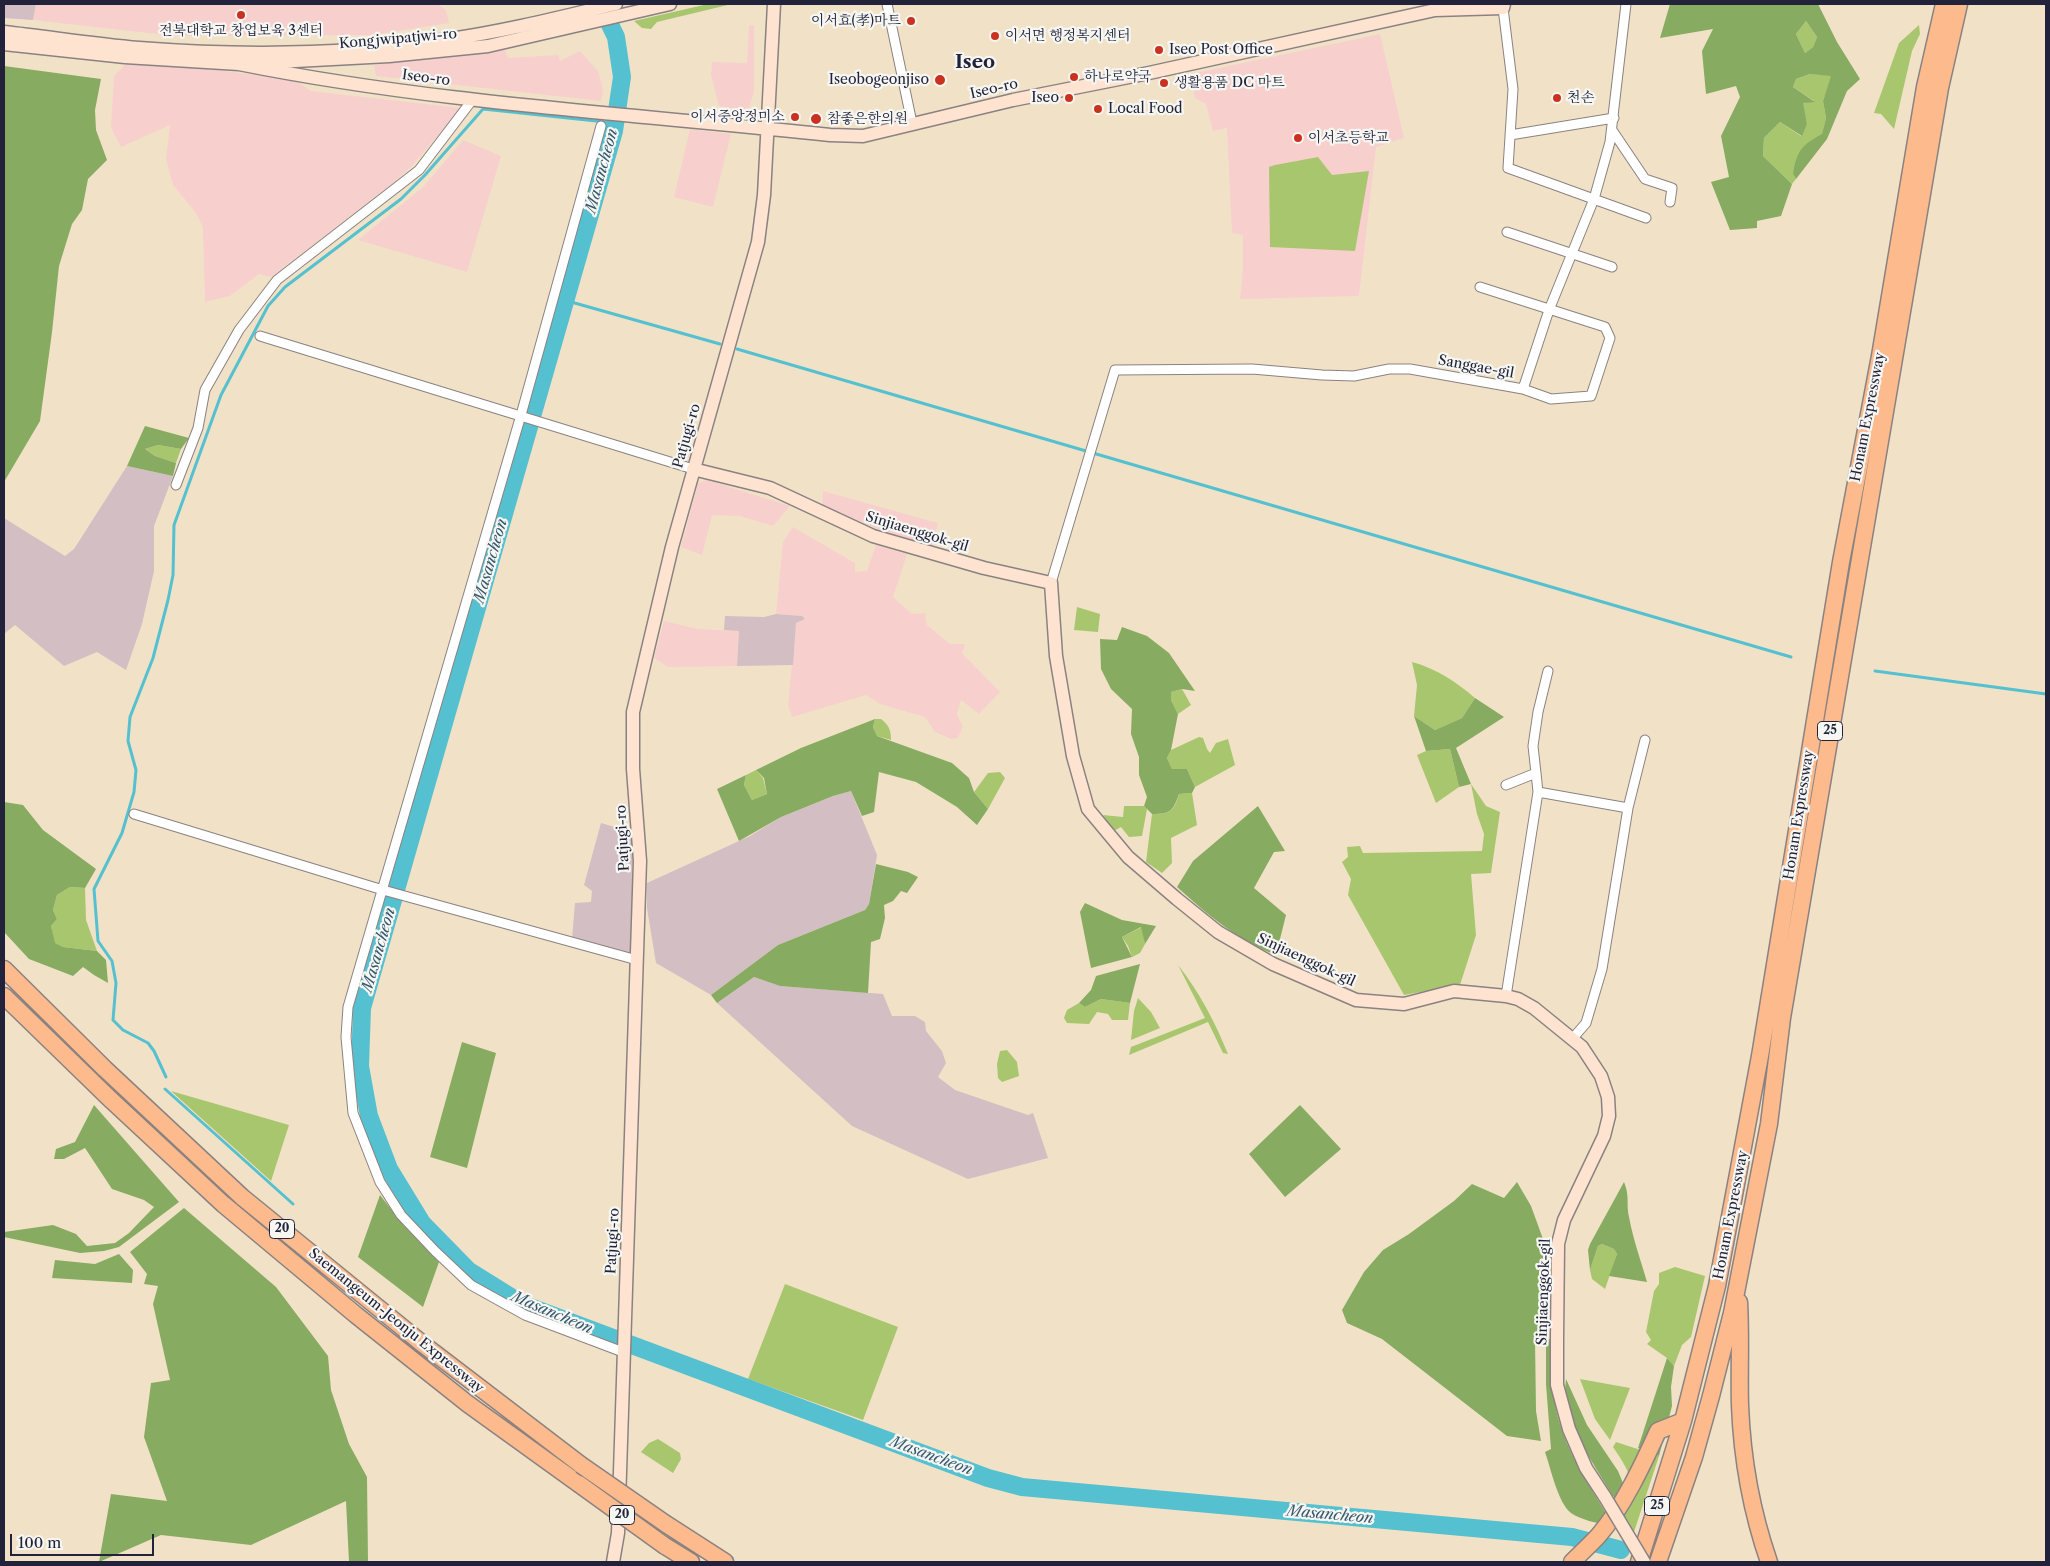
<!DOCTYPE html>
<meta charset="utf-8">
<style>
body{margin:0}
#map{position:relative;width:2050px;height:1566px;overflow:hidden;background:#f1e2c7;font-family:"Libre Caslon Text",serif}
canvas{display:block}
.frame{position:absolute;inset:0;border:5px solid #22223b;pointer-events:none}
.scale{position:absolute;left:10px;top:1534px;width:144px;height:22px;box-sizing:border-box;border:2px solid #22223b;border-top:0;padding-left:6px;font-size:15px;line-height:18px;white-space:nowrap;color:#22223b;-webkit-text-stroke:4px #f6f6f2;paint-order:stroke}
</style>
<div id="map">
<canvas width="2050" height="1566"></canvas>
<div class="frame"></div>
<div class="scale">100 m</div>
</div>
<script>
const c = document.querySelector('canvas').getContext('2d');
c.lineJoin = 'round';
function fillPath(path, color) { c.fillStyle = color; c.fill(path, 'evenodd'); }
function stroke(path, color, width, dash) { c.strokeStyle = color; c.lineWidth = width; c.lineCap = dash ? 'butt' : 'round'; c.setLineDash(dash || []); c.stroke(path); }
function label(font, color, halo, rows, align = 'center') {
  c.font = font + ' "Libre Caslon Text","Noto Serif KR",serif'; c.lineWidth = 4.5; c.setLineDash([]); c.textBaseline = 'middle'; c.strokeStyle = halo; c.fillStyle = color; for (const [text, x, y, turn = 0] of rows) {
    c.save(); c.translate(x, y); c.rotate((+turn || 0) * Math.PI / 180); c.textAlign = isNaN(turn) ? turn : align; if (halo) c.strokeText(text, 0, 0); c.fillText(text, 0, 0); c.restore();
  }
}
const built = new Path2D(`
 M36,4H437L446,10L449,23L373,35L174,36L33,20Z
 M754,25V92L748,111L719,106L711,75L712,62L747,63L749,26Z
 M1380,34L1404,138L1376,147L1359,296L1240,299L1243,270V235L1232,233L1227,128L1213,131L1206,104L1195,98L1191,74Z
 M504,48L508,58L558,55L560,61L580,51L598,71L603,90L601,101L376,76L374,65Z
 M126,64L201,68L295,80L311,91L461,108L413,165L394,182L271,277L259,274L230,296L205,302L203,227L196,213L173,185L166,159L170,125L121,147L111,128L114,76Z
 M690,129L731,134L713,207L674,197Z
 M463,140L501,156L467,272L358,240L423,187Z
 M707,480L790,506L773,526L740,516L712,515L702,555L681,547L698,483Z
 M823,491L938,523L932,546L884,532L822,505Z
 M793,527L855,563V572L867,571L876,545L907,554L893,597L912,614L925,613L927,625L950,644H965L962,653L1000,692L979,714L961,700L957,714L963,726L958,738L951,739L935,732L925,717L880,704L866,695L792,717L788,705L796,623L805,619L802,616L776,614L783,542Z
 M664,621L698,629L739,631L737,666L668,667L654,658Z`);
const industrial = new Path2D(`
 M4,4H36L33,20L4,18Z
 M127,466L173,476L154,526V571L142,624L126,670L97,652L64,666L15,625L4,634V518L65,556L74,549Z
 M776,614L802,616L805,619L796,623L793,665L737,666L739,631L724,630L725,616L764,617Z
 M851,791L877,855L869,904L865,910L778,945L711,995L656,963L647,908V883L750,836L781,817L833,796Z
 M601,823L628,831L633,843L631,952L621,953L572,939L575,903L591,902L592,891L584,885Z
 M754,977L780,986L883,994L892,1016H915L925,1022L926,1031L942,1051L946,1063L938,1077L955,1090L1028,1115L1033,1113L1048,1158L968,1179L852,1126L717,1003Z`);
const green = new Path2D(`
 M708,4H732L657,22L651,29L642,28L634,21Z
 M1806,21L1817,37L1813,47L1805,53L1796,34Z
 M1919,25L1920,34L1912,51L1894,129L1881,114L1874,113L1899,43Z
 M1810,74L1832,75L1823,101L1826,118L1822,135L1793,174L1796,179L1792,184L1763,156L1764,138L1780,122L1801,136L1807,124L1802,103L1814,101L1793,87L1796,79Z
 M1318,157L1332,175L1369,171L1355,251L1270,247L1269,167L1275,165Z
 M158,445L181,449L176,463L155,456L145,449Z
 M1077,607L1100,614L1098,632L1074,630Z
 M1412,662C1437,669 1455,681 1475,698L1462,718L1435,730L1414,716L1417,685Z
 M1182,689L1191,705L1178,714L1171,700V692Z
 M875,719H881C889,725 891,730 891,740L877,736L873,727Z
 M1199,737L1203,738L1207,749L1210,753L1216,743L1228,739L1235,765L1195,787L1187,769H1172L1167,758L1171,750Z
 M1450,749L1459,787L1436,803L1417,755L1426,751Z
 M756,770L763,778L767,794L752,800L744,785L746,775Z
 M1000,772L1005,778L988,809L974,792L988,773Z
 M1471,784L1486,806L1500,812L1491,873L1471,874L1476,935L1460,985L1404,995L1348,895L1351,879L1342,862L1348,857L1347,847L1360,846L1363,853L1482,851L1484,834L1477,814Z
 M1192,793L1197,825L1171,838L1172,863L1162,873L1146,862L1152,814C1171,814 1174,811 1179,794Z
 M1124,806H1144L1147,809L1142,836L1129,837L1121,827L1114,831L1103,815L1123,817Z
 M70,887L85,888L86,920L97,951L63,947L54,943L51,926L57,919L53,910L57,895Z
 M1142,927L1145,944L1140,953L1132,957L1128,946L1122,937Z
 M1178,965C1200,993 1215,1022 1228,1054L1223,1053L1208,1022L1129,1055L1131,1047L1205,1018Z
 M1138,998L1151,1012L1160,1028L1131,1040L1134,1011Z
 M1101,999L1130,1003L1128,1020H1112L1108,1014L1097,1012L1089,1024L1067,1023L1064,1018L1067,1010L1079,1003L1085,1007Z
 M1007,1050L1017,1062L1019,1076L1002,1082L998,1078L997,1064L1000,1051Z
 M171,1091L289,1125L271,1181Z
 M1602,1244L1614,1249L1617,1254L1605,1289L1592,1279L1590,1270L1598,1246Z
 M1675,1267L1705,1276L1691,1337L1682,1345L1674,1366L1667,1358L1647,1344L1651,1340L1646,1332L1654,1291L1659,1284V1273Z
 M785,1284L898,1327L863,1420L748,1379Z
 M1580,1379L1630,1388L1610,1440L1595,1419Z
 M658,1439L680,1453L681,1459L673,1473L641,1452L649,1443Z
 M1616,1442L1659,1456L1634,1532L1624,1515C1633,1479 1634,1478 1613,1447Z`);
const forest = new Path2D(`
 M1670,4H1818L1837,42L1860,79L1847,91L1827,139L1796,179L1793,174C1797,150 1802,145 1822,134L1826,118L1823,101L1831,76L1810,74L1796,79L1793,87L1815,102L1803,103L1807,124L1802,136L1780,122L1764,138L1763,156L1792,184L1781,216L1757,221V228L1730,230L1711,182L1729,177L1721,136L1740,97L1736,86L1706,94L1702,51L1713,29L1660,38ZM1806,21L1817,37L1813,47L1805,53L1796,34Z
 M4,66L101,79L95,110L96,130L107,160L88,179L82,210L72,224L59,266L52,332L40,421L4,482Z
 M145,426L189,438L181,449L158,445L145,449L155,456L176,463L173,476L127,466Z
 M1122,627L1147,636L1169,653L1195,691L1182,689L1171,692V700L1178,714L1171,750L1167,758L1172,769H1187L1195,787L1192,793L1179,794C1173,811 1171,814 1152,814L1144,806L1147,797L1139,775V757L1131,734L1132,709L1111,689L1101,669L1100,639L1117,640Z
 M1475,698L1504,717L1456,748L1471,784L1459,787L1450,749L1426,751L1414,716L1435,730L1462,718Z
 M875,719L873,727L877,736L952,763L969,778L974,792L988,809L977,825L957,807L916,782L879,772L874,812L862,816L851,791L833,796L781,817L739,841L717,789L746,775L744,785L752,800L767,794L764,778L756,770L801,748Z
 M4,802L23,805L43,830L96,869L85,888L70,887L57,895L53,910L57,919L51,926L55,943L63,947L97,951L106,960L108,983L94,975L83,967L73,976L29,959L4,932Z
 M1258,806L1285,851L1274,852L1254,888L1286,915L1276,955C1237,940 1207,914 1177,887L1193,861Z
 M876,864L908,872L918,877L907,893L901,891L893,901L884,905L885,918L880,939L871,942L868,993L780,986L754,977L717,1003L711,995L778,945L865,910L869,904Z
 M1085,903L1122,920L1156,926L1145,944L1141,927L1122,937L1132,957L1091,968L1080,912Z
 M1140,964L1130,1003L1101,999L1085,1007L1079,1003L1091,990L1096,976Z
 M462,1042L496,1053L467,1168L430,1157Z
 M94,1105L179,1202L119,1247L104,1251L80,1253L4,1237V1232L53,1225L76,1234L87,1246L115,1243L129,1233L154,1207L144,1200L112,1189L85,1148L64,1159H54L56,1149L75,1142Z
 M1300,1105L1341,1149L1285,1197L1249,1154Z
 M1517,1182L1531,1206L1547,1250L1549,1301L1535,1339L1536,1411L1541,1441L1507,1436L1382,1339L1347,1323L1342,1310L1364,1272L1383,1250L1409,1234L1454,1201L1472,1184L1504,1198Z
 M1624,1182C1630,1197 1626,1202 1629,1217C1633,1239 1641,1261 1647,1282L1609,1276L1617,1254L1614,1249L1602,1244L1598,1246L1590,1270L1588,1250L1590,1244Z
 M380,1195L404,1226L439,1262L423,1307L358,1257Z
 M184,1208L276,1287L328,1356L331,1390L349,1444L367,1477L368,1562H349L346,1501L251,1545L161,1535L99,1562L111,1494L167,1501L144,1437L151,1383L170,1380L153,1304L158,1286L144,1284L147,1274L130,1252Z
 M119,1254L133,1270L132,1283L52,1278L55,1260L95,1264Z
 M1550,1339C1551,1369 1551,1401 1562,1430C1573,1463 1594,1492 1611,1522L1608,1525C1597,1523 1581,1520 1571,1513C1558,1503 1551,1469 1545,1452L1551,1449L1546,1384V1341Z
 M1667,1358L1674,1366L1671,1387L1672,1406L1659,1456L1638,1448Z
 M1566,1379L1587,1425L1618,1471L1623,1483L1619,1501L1613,1496C1594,1465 1560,1416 1566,1379Z`);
const stream = new Path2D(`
 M564,300L720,344
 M737,349C1087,454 1440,552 1791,657
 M1875,671L2046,694
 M166,1077L154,1051L148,1043L123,1030L113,1020L116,983L112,961L98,941L94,889L122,833L134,792L136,770L128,741L130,717L153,658L168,600L173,575L174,525L221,395L268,306L285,287L401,199L425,175L483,109L615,123
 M165,1089L293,1204`);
const river = new Path2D(`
 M600,4L616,37L622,77L614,131L362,1008L360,1066L369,1116L389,1169L422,1223L469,1271L522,1304L988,1478L1022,1487L1572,1537L1621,1550`);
const street = new Path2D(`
 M887,4L912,123
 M1503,8L1513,89L1508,168L1646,218
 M601,126L521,415L348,1007L346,1037L353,1113L380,1182L401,1215L435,1251L471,1285L525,1315L623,1352
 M1612,130L1645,179L1672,188L1670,202
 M1510,135L1614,118
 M1507,232L1612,267
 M260,336L693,469
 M1523,389L1549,310L1594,199L1610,142L1626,4
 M176,485L198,428L205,390L239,330L277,280L419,170L473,99
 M1051,583L1115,370L1252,369L1322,375L1354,376L1389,369H1410L1523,389L1551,399L1591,396L1610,338L1605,327L1480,287
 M1536,773L1533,746L1538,712L1548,671
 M1506,785L1536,773L1538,792L1506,996
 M1538,792L1628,808L1602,969L1586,1023L1573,1038
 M1628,808L1645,740
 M134,814L383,890L637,960`);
const secondary = new Path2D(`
 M4,32C49,37 94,44 139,48C242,56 348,55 450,39C506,31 561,17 616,4
 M4,44L125,57L239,64L389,56L488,46L670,4
 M239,64C434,103 633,114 830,135L863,136L1013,100L1149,73L1435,10L1503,8L1504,4
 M693,469L770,488L873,536L984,568L1051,583L1056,656L1073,756L1088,809L1128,857L1177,899L1218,932L1273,964L1356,1000L1404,1004L1454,991L1506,996L1518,999L1534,1008L1582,1047L1601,1076L1608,1097L1609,1116L1604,1136L1564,1220L1558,1244L1557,1338V1385L1569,1429L1586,1468L1605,1497
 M613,1562L618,1533L640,861L633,769V712L672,547L758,242L764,195L774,4`);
const highway = new Path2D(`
 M4,969L105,1069L242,1197L424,1345L581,1465
 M4,996L109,1098L223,1204L356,1315L468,1404L579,1484
 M1739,1302C1741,1337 1739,1371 1740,1405C1742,1458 1752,1513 1769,1562
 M666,1524L725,1562
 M665,1546L691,1562
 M1572,1562C1581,1553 1591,1544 1599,1535C1623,1507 1643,1464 1658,1431L1683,1421
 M1639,1562L1683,1421L1717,1286L1760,1056L1841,562L1880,356L1925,87L1944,4
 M1658,1562L1694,1457L1711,1396L1732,1313L1769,1124L1782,1018L1940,88L1959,4`);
const secondaryBridge = new Path2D(`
 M1605,1497L1644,1562`);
const highwayBridge = new Path2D(`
 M581,1465L666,1524
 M579,1484L665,1546`);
const markers = [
 [241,15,5,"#c8321e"],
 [911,21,5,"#c8321e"],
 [995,36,5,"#c8321e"],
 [1159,50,5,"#c8321e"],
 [1074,77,5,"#c8321e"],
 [940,80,6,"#c8321e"],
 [1164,83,5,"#c8321e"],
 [1069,98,5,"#c8321e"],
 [1557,98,5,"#c8321e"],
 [1098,109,5,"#c8321e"],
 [795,117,5,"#c8321e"],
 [816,119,6,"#c8321e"],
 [1298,138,5,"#c8321e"]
];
const shields = [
 [1830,731,25],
 [282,1229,25],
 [1657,1506,25],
 [622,1515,25]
];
const shieldNames = [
 ["25",1830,731],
 ["20",282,1229],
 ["25",1657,1506],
 ["20",622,1515]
];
const poiNames = [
 ["이서효(孝)마트",901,21,"right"],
 ["전북대학교 창업보육 3센터",241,31,"center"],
 ["이서면 행정복지센터",1005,36],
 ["Iseo Post Office",1169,50],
 ["하나로약국",1084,77],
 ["Iseobogeonjiso",929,80,"right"],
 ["생활용품 DC 마트",1174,83],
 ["Iseo",1059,98,"right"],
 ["천손",1567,98],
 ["Local Food",1108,109],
 ["이서중앙정미소",785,117,"right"],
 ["참좋은한의원",827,119],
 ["이서초등학교",1308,138]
];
const streetNames = [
 ["Kongjwipatjwi-ro",398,39,-5],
 ["Iseo-ro",426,78,7],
 ["Iseo-ro",994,89,-13],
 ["Sanggae-gil",1476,367,10],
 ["Honam Expressway",1868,417,-79],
 ["Patjugi-ro",687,436,-74],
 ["Sinjiaenggok-gil",917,532,17],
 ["Honam Expressway",1799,815,-81],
 ["Patjugi-ro",623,838,-93],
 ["Sinjiaenggok-gil",1306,960,25],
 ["Honam Expressway",1731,1215,-79],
 ["Patjugi-ro",613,1241,-87],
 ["Sinjiaenggok-gil",1544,1292,-88],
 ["Saemangeum-Jeonju Expressway",396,1321,39]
];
const waterNames = [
 ["Masancheon",602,171,-75],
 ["Masancheon",491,561,-74],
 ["Masancheon",379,950,-74],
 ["Masancheon",552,1313,23],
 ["Masancheon",931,1456,20],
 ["Masancheon",1330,1515,5]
];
const districtNames = [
 ["Iseo",975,63]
];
fillPath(built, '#f7d0cd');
fillPath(industrial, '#d2bec3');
fillPath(green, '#a8c66e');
fillPath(forest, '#86ab61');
stroke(stream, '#55c0cf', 3);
stroke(river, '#55c0cf', 18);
stroke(street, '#8a8281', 11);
stroke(secondary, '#8a8281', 15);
stroke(highway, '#8a8281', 19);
stroke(street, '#fff', 9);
stroke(secondary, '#fee3d1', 12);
stroke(highway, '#fcba8d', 16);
stroke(secondaryBridge, '#8a8281', 15, []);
stroke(highwayBridge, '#8a8281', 19, []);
stroke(secondaryBridge, '#fee3d1', 12);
stroke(highwayBridge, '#fcba8d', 16);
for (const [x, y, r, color] of markers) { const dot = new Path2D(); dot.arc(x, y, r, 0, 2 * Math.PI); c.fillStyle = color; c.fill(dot); stroke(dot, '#f6f6f2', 2); }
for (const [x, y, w] of shields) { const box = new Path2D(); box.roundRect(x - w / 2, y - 9.5, w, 19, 4); c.fillStyle = '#f6f6f2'; c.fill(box); stroke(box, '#22223b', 1); }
label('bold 12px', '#22223b', null, shieldNames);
label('14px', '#22223b', '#f6f6f2', poiNames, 'left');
label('14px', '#22223b', '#f6f6f2', streetNames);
label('italic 15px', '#34596f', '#f6f6f2', waterNames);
label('bold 19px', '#22223b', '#f6f6f2', districtNames);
</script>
